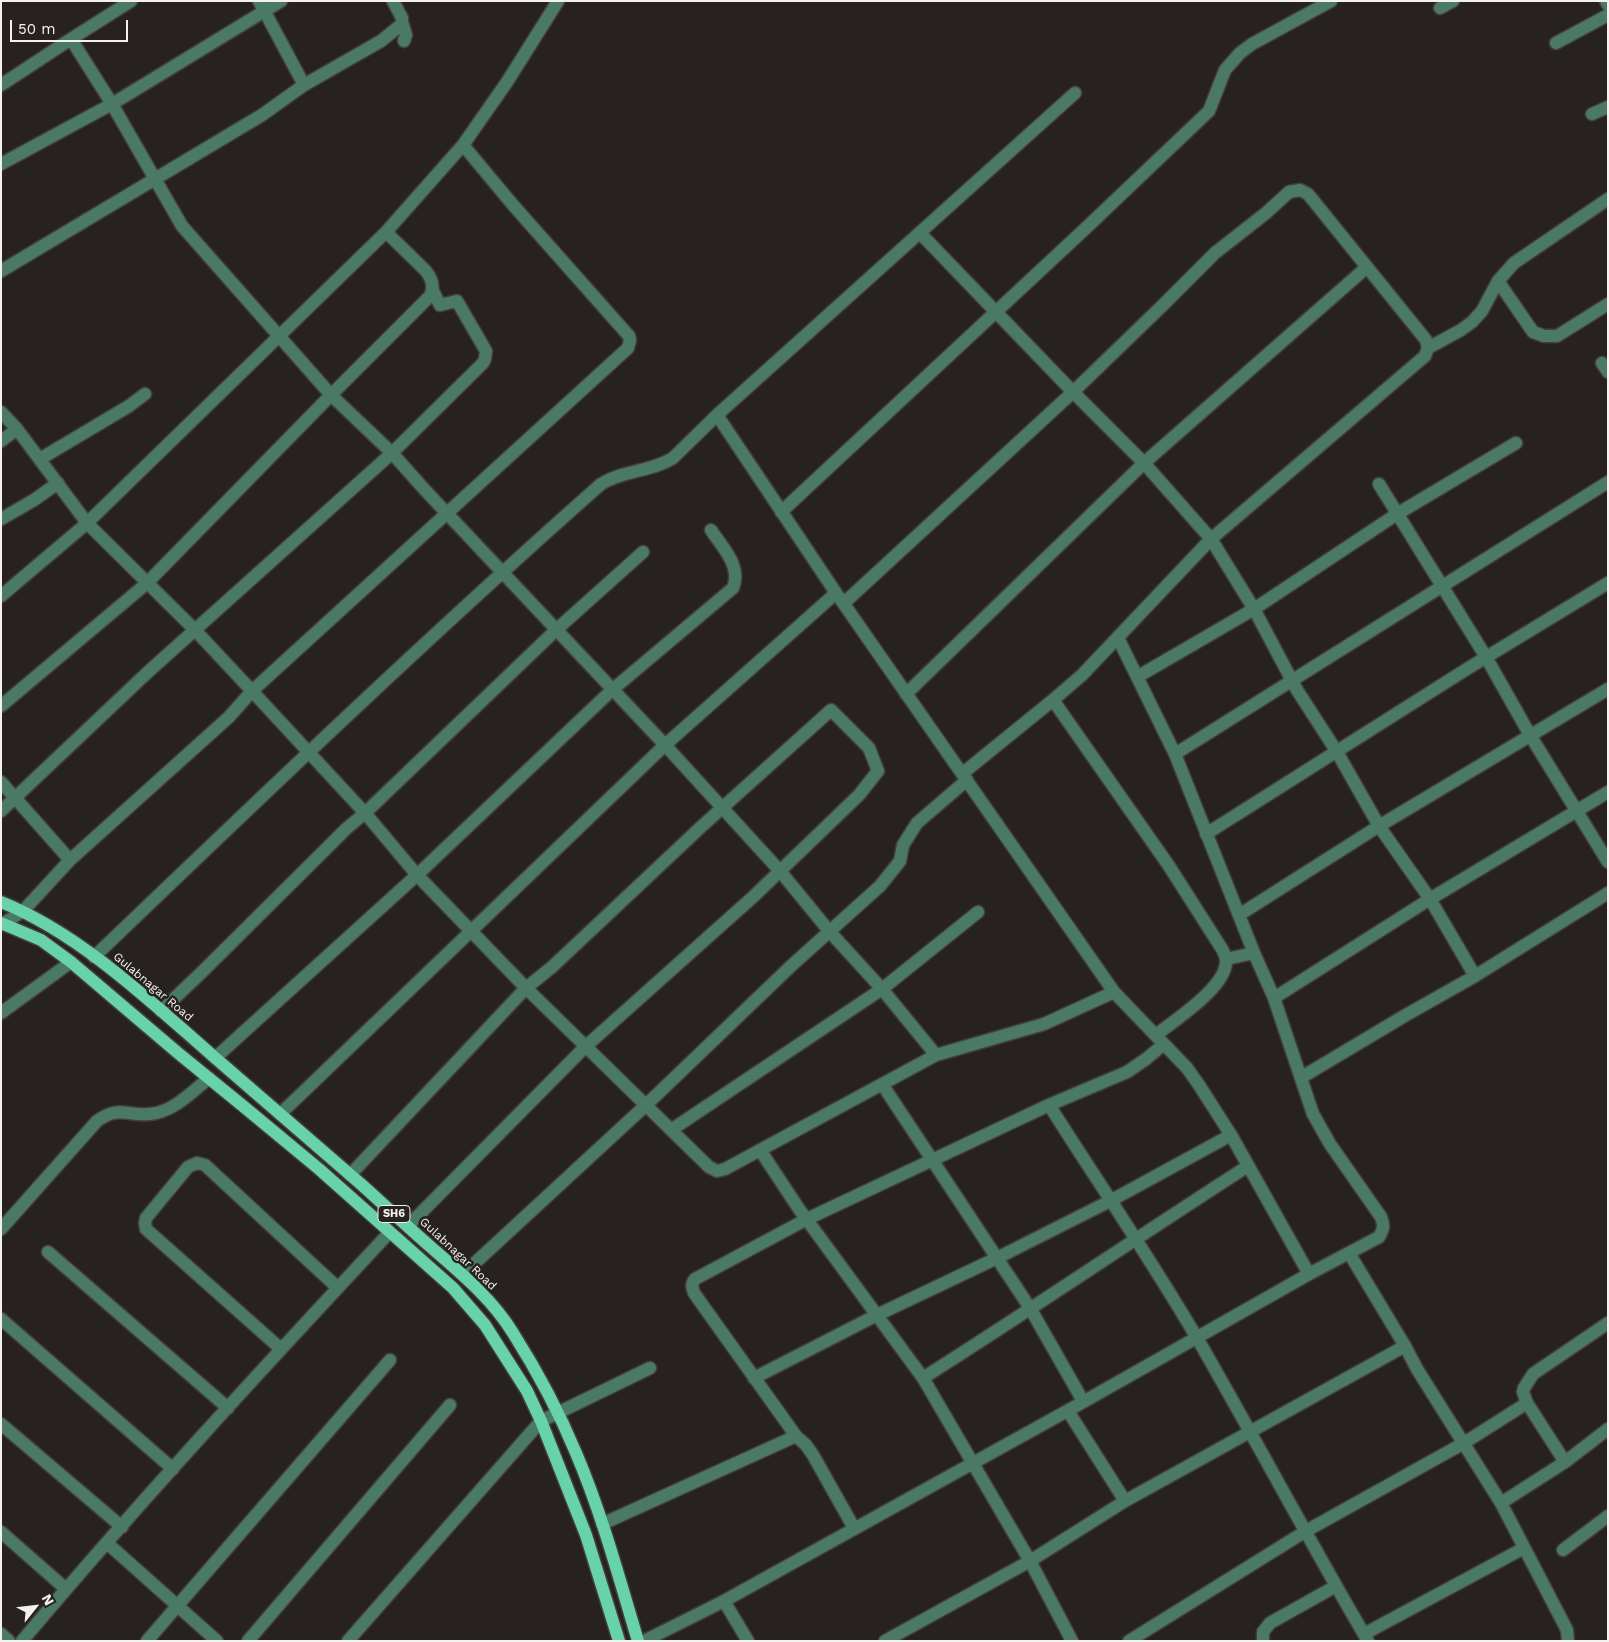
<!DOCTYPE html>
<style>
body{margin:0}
#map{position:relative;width:1609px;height:1642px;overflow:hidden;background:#272122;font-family:"Work Sans",sans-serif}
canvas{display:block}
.frame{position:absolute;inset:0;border:2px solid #f4f0f0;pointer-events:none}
.north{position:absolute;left:10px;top:1582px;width:50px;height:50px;-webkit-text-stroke:4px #272122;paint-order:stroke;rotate:61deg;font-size:14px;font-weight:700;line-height:20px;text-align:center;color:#f4f0f0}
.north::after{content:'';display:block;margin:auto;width:18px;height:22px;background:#f4f0f0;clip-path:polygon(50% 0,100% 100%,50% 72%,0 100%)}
.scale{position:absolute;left:10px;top:20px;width:118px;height:22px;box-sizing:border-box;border:2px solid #f4f0f0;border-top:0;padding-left:6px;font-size:15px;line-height:18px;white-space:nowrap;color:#f4f0f0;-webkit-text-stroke:4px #272122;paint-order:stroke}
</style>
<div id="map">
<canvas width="1609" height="1642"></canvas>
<div class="frame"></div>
<div class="north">N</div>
<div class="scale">50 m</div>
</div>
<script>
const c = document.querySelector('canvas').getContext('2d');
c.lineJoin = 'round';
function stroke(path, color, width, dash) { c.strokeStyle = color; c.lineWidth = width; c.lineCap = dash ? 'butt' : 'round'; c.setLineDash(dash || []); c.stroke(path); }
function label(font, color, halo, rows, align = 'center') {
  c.font = font + ' "Work Sans",sans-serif'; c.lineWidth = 5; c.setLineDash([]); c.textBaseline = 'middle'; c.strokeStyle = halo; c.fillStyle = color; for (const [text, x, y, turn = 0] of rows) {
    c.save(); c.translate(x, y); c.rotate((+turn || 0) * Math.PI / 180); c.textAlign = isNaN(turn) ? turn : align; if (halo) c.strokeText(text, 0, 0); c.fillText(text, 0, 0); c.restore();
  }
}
const minor = new Path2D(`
 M131,1L71,39L112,104L182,226L331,395L392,453L424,489L665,745L836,593L717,415L1075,93
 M259,1L304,85
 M1606,1L1608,5
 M1440,8L1453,1
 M402,22L406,35L404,41
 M1556,43L1608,15
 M1,85L71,39
 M1592,114L1608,107
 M1,164L112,104L281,1
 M920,233L1073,392L1144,463L1211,539L1254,609L1297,690L1337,752L1379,826L1430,899L1475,976
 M1,271L262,115L304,85L381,41L402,24V18L393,1
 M1498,281L1533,332L1544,336H1557L1608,304
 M1428,348L1461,330L1472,322L1482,311L1498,281L1514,263L1608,199
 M1602,363L1608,372
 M1,412L17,429L87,523L195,630L252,691L365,813L417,875L526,988L709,1167L717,1171L725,1169L936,1055L882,989L830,932L780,871L665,745C537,869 409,992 280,1114
 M1,441L17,429
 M40,459L129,406L145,394
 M1379,484L1486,657L1530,735L1608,862
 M781,512L1087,227L1209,111L1225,70L1240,53L1252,44L1331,1
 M1,519L34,500L58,483
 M1,596L86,524L386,232L463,145L507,82L558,1
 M839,597L1114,992L1187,1068L1199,1085L1231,1135L1309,1274
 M844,603L1073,392L1162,306L1215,253L1266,213L1289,192L1300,190L1308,194L1426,340L1428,348L1425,356L1211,539L1082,675L1053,700L963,773
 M1137,677L1254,609L1397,514L1516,443
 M906,694L1144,463L1367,267
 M1053,700L1169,866L1222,949C1224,953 1226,957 1226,960C1228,986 1175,1020 1156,1035
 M1,706L146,584L331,395L430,296C435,287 432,279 426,271L386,232
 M1175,754L1608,482
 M1,782L70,860
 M1,811L148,672L392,453L483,363L485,359L486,351L457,301L440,305L432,289
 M1206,834L1470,667L1608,583
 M1239,915L1379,826L1608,689
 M1,925L23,911L70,860L229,717L252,691L628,348L630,340L629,336L513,205L463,145
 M94,957C261,797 428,637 601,484C623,470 651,472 673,458L717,415
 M1226,959L1254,953
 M1274,998L1430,899L1608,792
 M161,1011L202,972L347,828L365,813L556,630L643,552
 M1,1013L71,962
 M936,1055L1044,1024L1114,992
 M215,1058L417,875L612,690L733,588C742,566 722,547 711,530
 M1302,1077L1406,1015L1475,976L1608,893
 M882,1084L1030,1308L1083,1401
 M1049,1105C1098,1182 1150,1258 1197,1338C1255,1438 1309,1541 1368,1641
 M671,1130L882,989L978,912
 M760,1150L799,1209L923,1378L1030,1561L1072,1641
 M350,1175L526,988L552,967L702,826L831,710L869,748L878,771L859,795L754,896L585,1047L408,1226
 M1,1229L97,1121C119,1105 126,1116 149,1114C172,1113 192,1092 209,1078
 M48,1252L228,1408
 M1349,1253L1405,1346L1417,1369L1501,1503L1567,1630L1568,1641
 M463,1274L645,1106L791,966L880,886L900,861L903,845L917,823L967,780
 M1,1319L173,1469
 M281,1349L146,1229L145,1223L146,1218L188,1167L197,1163L205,1165L338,1288
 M754,1378L877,1315L997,1258L1110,1201L1231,1135
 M923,1378C1032,1309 1139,1236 1248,1166
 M1068,1411L1125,1501
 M1,1424L122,1527
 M796,1436L806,1445L813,1455L854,1528
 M1565,1462L1527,1403L1523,1392L1524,1388L1533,1374L1608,1323
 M1501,1503L1565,1462L1608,1429
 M602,1524L796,1436L694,1293C692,1287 691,1284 695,1279L807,1219L1049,1105L1127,1072L1146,1059L1164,1044
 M1,1532L66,1589
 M107,1543L217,1641
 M1563,1550L1608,1516
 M724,1601L748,1641
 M1,1634L9,1641
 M1364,1634L1524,1548
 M22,1641C140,1501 265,1366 389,1233
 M147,1641L390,1360
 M248,1641L450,1405
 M348,1641L541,1421L650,1368
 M644,1641L724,1601L1076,1406L1309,1274L1379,1237C1384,1229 1384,1225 1381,1217L1330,1144L1313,1114L1274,998L1254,953L1175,754L1118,638
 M885,1641L1030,1561L1125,1501L1405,1346
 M1129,1641L1306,1531L1464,1443L1527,1403
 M1263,1641V1632L1270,1623L1336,1586`);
const major = new Path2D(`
 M1,902C79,933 150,1001 213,1056C262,1099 312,1142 362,1185C385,1206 409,1228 433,1249C462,1274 493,1300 513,1333C537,1371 559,1412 576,1453C602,1514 619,1578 638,1641
 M1,923L41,940L71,962L178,1053L243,1106L319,1169L453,1288L485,1325L527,1391L541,1421L586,1535L619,1641`);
const shields = [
 [394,1214,32]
];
const shieldNames = [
 ["SH6",394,1214]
];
const streetNames = [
 ["Gulabnagar Road",153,987,40],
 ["Gulabnagar Road",458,1254,43]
];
stroke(minor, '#443e3f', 15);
stroke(major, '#443e3f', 15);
stroke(minor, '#4a7a66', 12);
stroke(major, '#68d3aa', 12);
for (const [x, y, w] of shields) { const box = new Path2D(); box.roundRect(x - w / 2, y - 8.5, w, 17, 4); c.fillStyle = '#272122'; c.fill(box); stroke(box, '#f4f0f0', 1); }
label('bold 11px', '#f4f0f0', null, shieldNames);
label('12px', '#f4f0f0', '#272122', streetNames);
</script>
